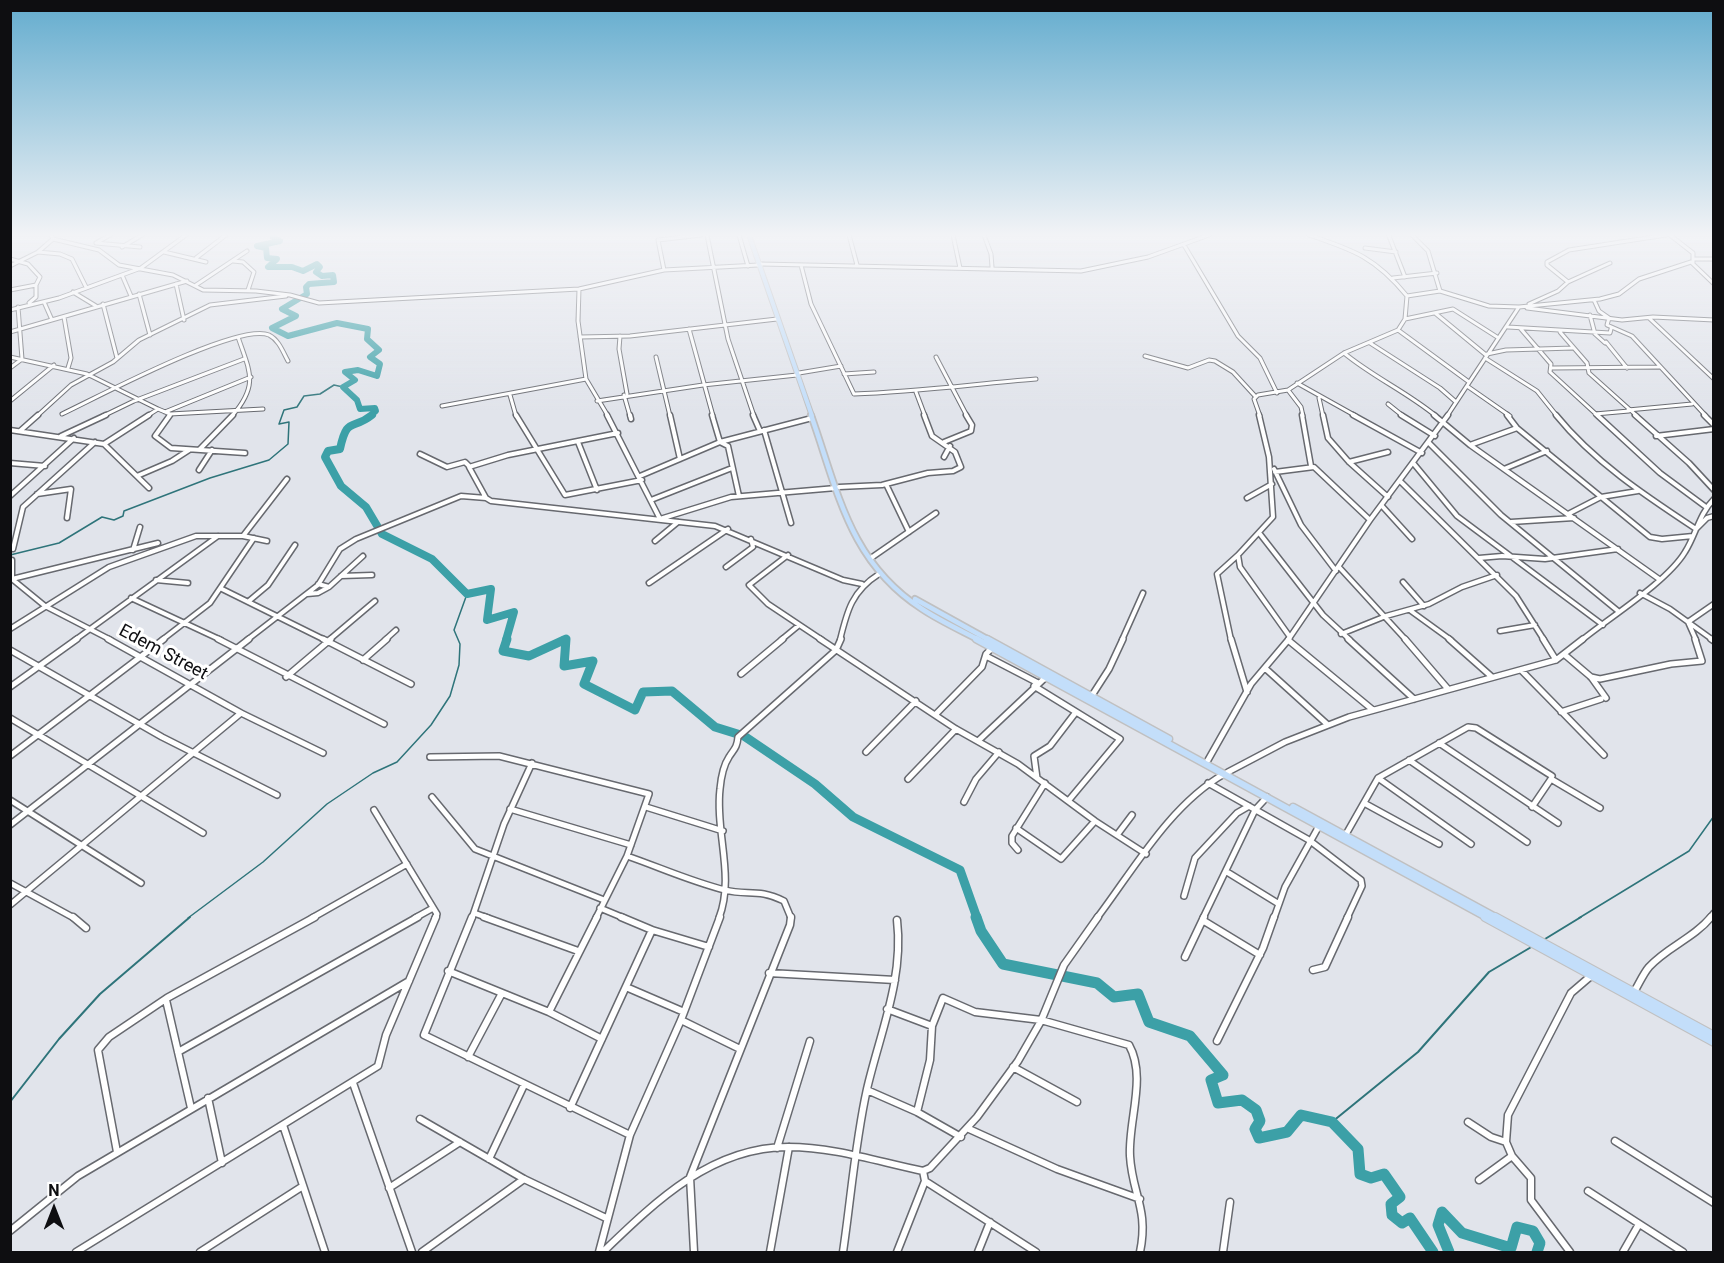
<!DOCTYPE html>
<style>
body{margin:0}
#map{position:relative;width:1724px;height:1263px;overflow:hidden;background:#e1e4eb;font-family:Roboto,sans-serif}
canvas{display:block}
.frame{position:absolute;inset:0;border:12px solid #0e0e11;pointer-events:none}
.north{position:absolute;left:24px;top:1179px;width:60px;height:60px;-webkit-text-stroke:4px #fff;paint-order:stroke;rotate:0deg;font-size:16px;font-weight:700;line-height:24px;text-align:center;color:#0e0e11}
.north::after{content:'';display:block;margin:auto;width:21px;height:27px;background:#0e0e11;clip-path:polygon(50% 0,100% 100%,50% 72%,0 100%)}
</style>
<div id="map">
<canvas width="1724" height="1263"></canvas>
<div class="frame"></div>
<div class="north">N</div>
</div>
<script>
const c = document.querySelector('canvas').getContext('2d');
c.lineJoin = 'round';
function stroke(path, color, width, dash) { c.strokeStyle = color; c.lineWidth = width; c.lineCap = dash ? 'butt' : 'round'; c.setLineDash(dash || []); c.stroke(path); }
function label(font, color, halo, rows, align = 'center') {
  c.font = font + ' Roboto,sans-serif'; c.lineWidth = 6; c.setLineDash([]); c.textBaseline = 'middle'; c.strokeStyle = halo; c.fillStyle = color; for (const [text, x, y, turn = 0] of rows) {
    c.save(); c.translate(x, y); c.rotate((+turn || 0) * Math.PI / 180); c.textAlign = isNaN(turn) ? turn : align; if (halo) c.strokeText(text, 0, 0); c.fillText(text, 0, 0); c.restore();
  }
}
const streamFar1 = new Path2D(`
 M10,555L59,543L102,517L114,520L123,516L124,511L210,478L269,460L288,444L289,422L279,424L284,410L297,407L304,396L320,394L334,385L343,387
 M188,918L263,862L327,804L373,773L397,762L431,725L450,696L459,665L460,644L454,630L467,594
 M1579,918L1689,851L1714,816`);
const stream = new Path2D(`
 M1545,939L1581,917
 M10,1102L59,1039L100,994L190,917
 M1332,1122L1418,1052L1489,972L1533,946`);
const riverFar3 = new Path2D(`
 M274,235L273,237L280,241L257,246L266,248L267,258L277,259L268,267H292L303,271L317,264L320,267L316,272L322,276L333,275L334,282L309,284L306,287L307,294L282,309L296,316L272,328L288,336L337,323L368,329L367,339L379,350L370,357L380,364L377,376L358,370L345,372L355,380L343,387L357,400L360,409L375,408L376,411L370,416`);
const riverFar2 = new Path2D(`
 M372,415C352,431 347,416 340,449L328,451L325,457L341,486L366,507L382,534L432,559L467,594L491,589L487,620L514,612L506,640
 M564,640H566`);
const riverFar1 = new Path2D(`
 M507,639L503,651L529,656L566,639L564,666L593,661L584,684L635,710L643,692L672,691L715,727L744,736L815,784L853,817L960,870L977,918`);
const river = new Path2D(`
 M976,917L981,931L1003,964L1097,983L1114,997L1138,994L1149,1022L1190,1036L1223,1075L1211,1080L1218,1103L1242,1100L1256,1110L1260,1121L1255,1129L1259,1138L1287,1132L1301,1115L1332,1122L1358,1149L1360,1174L1371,1178L1384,1174L1400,1197L1391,1204L1392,1215L1402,1223L1410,1218L1433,1252
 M1449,1252L1438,1225L1442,1212L1462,1233L1511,1248L1517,1227L1533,1231L1540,1243L1537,1252`);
const minorFar3 = new Path2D(`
 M707,235L728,339L754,416
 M739,235L748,266
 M849,235L857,265
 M953,235L960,268
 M984,235L991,254L992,267
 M1309,235C1354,250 1376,258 1407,296
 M1670,235L1693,253V263
 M1389,236L1405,277
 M53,239L99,250L119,265L173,275L203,290L256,291L290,295L319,303L579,289L664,270L758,265
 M96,243L140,247
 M96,243L110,235
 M1184,245L1238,336L1260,358L1277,393
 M122,247L142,235
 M1365,248L1396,252
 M38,252L60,254L72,259L86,287
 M164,252L206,262
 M196,258L226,235
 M10,259L28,264L40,277L36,285V297L29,303
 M1695,259H1714
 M233,261L243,262L254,272L248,290
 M761,264L1081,271L1148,257L1209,235
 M801,265L811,304L854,394C915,392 975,384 1036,379
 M10,266L38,252L53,239L51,235
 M664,270L658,240L701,235
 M122,275L131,296
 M1393,278L1437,273
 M1568,282L1610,263
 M176,284L184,320
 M196,285L247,251
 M579,289L578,321L586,379L608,416
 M10,290L36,285
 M1440,291L1489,306L1519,307
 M73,292L96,306
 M139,294L150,335
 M1594,300L1599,311L1609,318L1607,325L1632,336L1706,416
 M44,302L52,320
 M103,304L117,358
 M1529,304L1558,291L1568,282L1547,265V262L1569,250L1666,235
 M1527,308L1622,320L1653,317L1714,320
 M10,310L59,298L141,268L186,235
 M1435,313L1486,355
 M1590,315L1595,334L1605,343
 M64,317L71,358L68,368
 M1649,318L1714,379
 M1405,319L1453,309L1497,337
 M1508,327L1610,333L1611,329
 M1520,328L1551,364L1550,372L1598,416
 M689,329L713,416
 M1398,330L1469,382
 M10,332L187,281
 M1560,332L1587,363L1589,373L1637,416
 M620,336L619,349L627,394
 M580,337L630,336L777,319
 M1606,342L1627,368
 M1370,343L1440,388L1456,402
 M1344,353C1373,377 1407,392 1436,416
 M1487,354L1506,350L1573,348
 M1145,356L1188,368L1209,360L1215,361L1233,372L1255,396
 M10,357L87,374L158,409L147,416
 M656,357L670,416
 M936,357L967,416
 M1485,358L1537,391L1557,416
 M10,368L22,359L18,307
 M1552,368L1660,367
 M799,373L841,366
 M844,374L874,372
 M1297,383L1356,416
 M1467,386L1510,416
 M1288,390L1301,407L1303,416
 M916,392L925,416
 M510,395L516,416
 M624,395L630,416
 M1319,398L1323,416
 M10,401L54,365
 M597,401L703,385L797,375
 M1388,404L1403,416
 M442,406L586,379
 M158,409L170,414L169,416
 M1628,410L1692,404
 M165,412L251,377
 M62,414C96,398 238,322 269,335C279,340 283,352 288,361
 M170,414L263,409
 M1595,414L1629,411
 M37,416L71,385L113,362L139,340L210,305L286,296
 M103,416L134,401L244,359
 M232,416C259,385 250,372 238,337
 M1260,416L1254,399L1258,395L1288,390L1344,353L1398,330L1405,319L1407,296L1440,291L1428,251L1412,235
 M1447,416L1519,307L1600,299L1619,294L1639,279L1691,262L1714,284`);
const minorFar2 = new Path2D(`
 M170,415L155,436L171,448L245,453
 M516,415L565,495L642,480
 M607,415L660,519L731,497L836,488
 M630,415L631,419
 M670,415L680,459
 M712,415L720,442L728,446L739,496
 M753,415L760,431
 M1259,415L1269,457L1273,517L1238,555L1240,567L1290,637
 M1302,415L1311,466
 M1323,415L1328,438L1349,462L1388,497
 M1353,415L1422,453
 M1401,415L1435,436
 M1434,415L1470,445L1659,579
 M1507,415L1517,428L1650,537L1662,539L1693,536
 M1556,415C1594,462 1646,496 1696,529L1707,518L1714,516
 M1597,415L1660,473L1706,507
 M1635,415L1689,463L1714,490
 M1704,415L1714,425
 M10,430L104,444L149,488
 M764,430L791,523
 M20,431L38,415
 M618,433L508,455L469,467L486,498L491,501L715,526L843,580L862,584
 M61,436L106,415
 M1656,436L1714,429
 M578,442L597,490
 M944,442L971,431L972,425L966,415
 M1429,443L1501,515L1618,611
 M104,444L149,415
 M1470,445L1517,428
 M200,449L233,415
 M420,454L447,467L465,462L469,466
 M944,457L950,446
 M1349,462L1388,452
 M10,463L45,466
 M1414,464L1457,516L1603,625
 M1274,469L1301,525L1336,571
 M1504,469L1547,451
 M199,470L212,450
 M1275,472L1314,467L1370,520
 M137,476L172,461L189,450
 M640,476L720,442L812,418
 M1401,482L1516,596L1544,640
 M886,484L909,532
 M839,487L882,485L928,473L953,471L961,467L955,452L932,436L924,415
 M37,494L71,489L67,518
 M10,496L74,438
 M1247,498L1272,484
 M651,500L732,468
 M1382,506L1412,539
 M1568,514L1601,497L1638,491
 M1511,522L1574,518
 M1260,534L1323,615L1350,640
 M243,536L287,479
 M655,541L678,522
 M13,549L23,507L95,442
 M133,550L140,527
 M788,555L749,585L768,604L822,640
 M871,558L936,513
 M1479,558L1502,556L1545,559L1618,549
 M12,560V579L45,606L111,640
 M726,567L753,547L751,539
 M1339,567L1406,640
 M341,576L372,575
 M12,579L158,543
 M156,580L188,583
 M1403,582L1424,606
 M649,583L728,529
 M318,584L329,587L363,556
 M222,589L325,640
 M1640,593L1670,609L1713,640
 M307,594L318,593L329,587
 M131,598L221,640
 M249,601L268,585L295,545
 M1411,611L1451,640
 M10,629L109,567L196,536H243L267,541
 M1500,631L1535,625
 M1341,634L1386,616L1429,604L1462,587L1497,575
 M75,640L218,536
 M162,640L210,603L254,538
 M247,640L318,585L340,549L356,539L461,496L486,498
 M329,640L375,601
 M385,640L396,630
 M781,640L798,626
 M840,640C847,611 852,591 879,574
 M1122,640L1143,593
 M1231,640L1217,574L1238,555
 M1288,640L1370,520L1448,415
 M1582,640C1610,617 1667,582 1685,552C1696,535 1699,514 1714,499
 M1696,640L1688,622L1714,604`);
const minorFar1 = new Path2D(`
 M108,639L241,713L323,753
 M218,639L384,724
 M323,639L411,684
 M820,639L956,729L1018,764L1095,821L1146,854
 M1231,639L1247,692
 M1348,639L1414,699
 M1405,639L1448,689
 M1449,639L1492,677
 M1543,639L1556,660
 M1711,639L1714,641
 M1288,640L1373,710
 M10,650L162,737L277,795
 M1565,655L1591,677L1606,698
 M986,656L1038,683
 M363,660L387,639
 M1266,669L1328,725
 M1522,671L1604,755
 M741,674L783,639
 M286,677L331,639
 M1591,677L1600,679L1671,664L1702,661L1695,639
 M1034,686L1120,739L1069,800
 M10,687L77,639
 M1091,697L1109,669L1123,639
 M1561,712L1601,699
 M936,714L982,667L986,654L992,648
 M10,718L203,833
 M978,741L1046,677
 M1439,743L1558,823
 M866,752L916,701
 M10,756L164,639
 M430,757L499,756L649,794L627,856L596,918
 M1208,760L1251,684L1289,639
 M1409,760L1527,842
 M1228,772L1285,742L1349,717L1556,660L1583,639
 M1037,778L1034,756L1050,746L1076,712
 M1378,778L1471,844
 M908,779L956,729
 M1208,783L1309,840L1361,880L1362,886L1347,918
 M432,797L475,849L604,900
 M10,800L141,883
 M964,802L976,779L999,752
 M1364,803L1439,844
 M646,807L723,831
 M1532,807L1551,779L1600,808
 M510,809L631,845
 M374,810L437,914L435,918
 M10,825L249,639
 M1016,828L1061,859L1095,821
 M1117,835L1132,815
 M1345,836L1378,778L1468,727L1476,728L1552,776
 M1018,850L1012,843V836L1045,783
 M627,856C659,867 692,882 725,890C747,896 758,888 784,901L791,918
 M1227,872L1279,904
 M10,883L74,918
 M1184,896L1195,858L1237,813L1249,806
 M10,905L241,713
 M600,908L624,918
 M474,913L488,918
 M312,918L407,864
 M415,918L433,908
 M472,918L504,824L532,763
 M719,918C735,876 715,832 720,789C721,778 723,766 729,757C734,749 737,748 738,737L836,650L841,639
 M1097,918C1134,869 1170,805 1224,774
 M1203,918L1255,810L1267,797
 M1274,918L1285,887L1319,826
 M1710,918L1714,913`);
const minor = new Path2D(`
 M73,917L86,928
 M472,917L424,1035L630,1135
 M484,917L578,951
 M621,917L652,930L709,947
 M1204,921L1260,955
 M1185,957L1204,917
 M1313,970L1325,967L1348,917
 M448,971L549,1012L602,1039
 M769,973L895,980
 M626,987L684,1012
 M1634,992C1639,984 1643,974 1649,967C1667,947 1694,938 1711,917
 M166,1000L191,1108
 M887,1009L932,1026
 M549,1012L597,917
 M681,1020L740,1049
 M1217,1041L1263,948L1274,917
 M178,1052L418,917
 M468,1057L502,993
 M1013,1067L1077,1102
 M353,1083L412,1252
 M867,1090L917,1112L961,1137
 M208,1098L222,1163
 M570,1108L652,930
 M917,1112L930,1060L932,1026L943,998L975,1012L1041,1020L1129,1045C1147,1077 1128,1121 1130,1156C1132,1194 1149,1209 1140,1252
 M420,1119L524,1179L606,1218
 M1468,1122L1491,1137L1506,1142
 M283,1125L325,1252
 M969,1129L1057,1169L1140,1199
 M1615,1141L1714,1203
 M777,1148L810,1041
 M117,1152L98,1050L109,1037L167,998L315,917
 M1512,1156L1531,1178V1200L1570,1252
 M489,1159L524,1085
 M923,1171L925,1181L1036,1252
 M1479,1180L1512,1156L1506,1142L1508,1115L1571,993L1592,975
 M389,1188L460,1142
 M1588,1191L1683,1252
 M10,1231L78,1176L409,981
 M76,1252L378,1066L386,1035L436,917
 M200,1252L303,1186
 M422,1252L524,1179
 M599,1252L630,1135L681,1020L720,917
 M603,1252C655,1202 711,1147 788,1147C834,1147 879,1162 923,1171L930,1168L977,1117L1018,1061L1041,1021L1064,965L1098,917
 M694,1252L690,1177L790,925L791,917
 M770,1252L789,1147
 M843,1252C851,1198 855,1143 867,1089C880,1033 904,979 897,920
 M897,1252L925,1181
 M978,1252L990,1222
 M1223,1252L1230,1202
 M1623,1252L1639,1224`);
const majorFar3 = new Path2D(`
 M749,235L812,416`);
const majorFar2 = new Path2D(`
 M811,415C838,491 849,562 922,609C940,621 960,630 979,640
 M915,599L989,640`);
const majorFar1 = new Path2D(`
 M976,639L1488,918
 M987,639L1169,739
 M1293,807L1497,918`);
const major = new Path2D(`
 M1485,917L1714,1042
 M1495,917L1714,1036`);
const streetNames = [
 ["Edem Street",163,653,28]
];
stroke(streamFar1, '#2e747a', 1.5);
stroke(stream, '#2e747a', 2);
stroke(riverFar3, '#3ca0a7', 6);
stroke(riverFar2, '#3ca0a7', 8);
stroke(riverFar1, '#3ca0a7', 9);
stroke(river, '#3ca0a7', 11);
stroke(minorFar3, '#67696f', 5);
stroke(minorFar2, '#67696f', 7);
stroke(minorFar1, '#67696f', 8);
stroke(minor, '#67696f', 9);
stroke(majorFar3, '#c0c0c1', 6);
stroke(majorFar2, '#c0c0c1', 8);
stroke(majorFar1, '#c0c0c1', 9);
stroke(major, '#c0c0c1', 10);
stroke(minorFar3, '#fff', 3);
stroke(minorFar2, '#fff', 4);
stroke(minorFar1, '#fff', 5);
stroke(minor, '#fff', 6);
stroke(majorFar3, '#c3defa', 4);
stroke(majorFar2, '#c3defa', 4.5);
stroke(majorFar1, '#c3defa', 6);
stroke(major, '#c3defa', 8);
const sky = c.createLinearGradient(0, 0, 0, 412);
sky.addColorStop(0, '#63acce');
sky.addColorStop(0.57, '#f2f3f6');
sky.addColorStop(1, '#f2f3f600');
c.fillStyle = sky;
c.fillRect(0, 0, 1724, 412);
label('18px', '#0e0e11', '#fff', streetNames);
</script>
